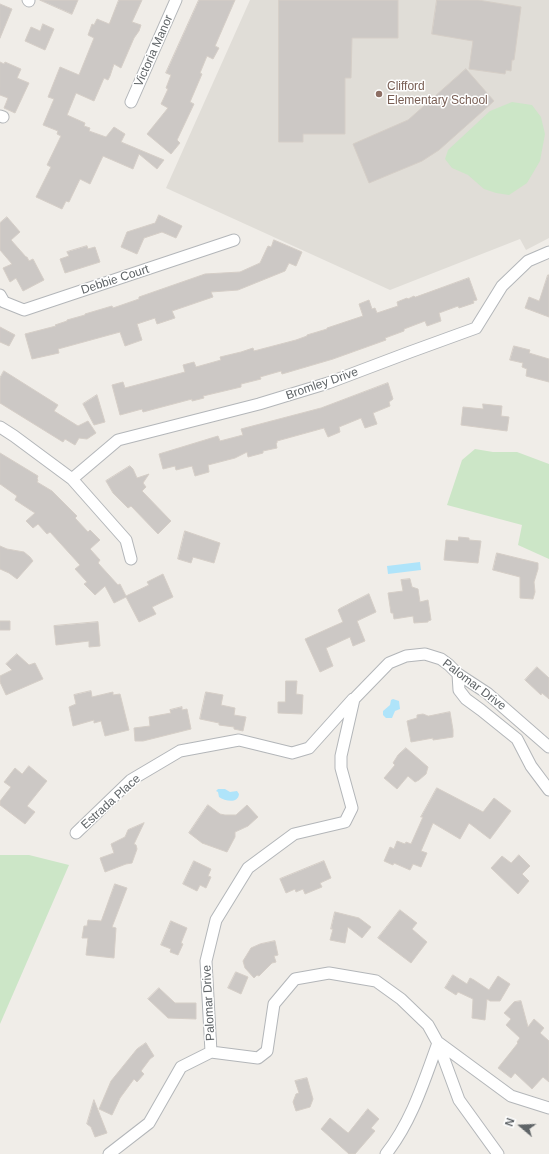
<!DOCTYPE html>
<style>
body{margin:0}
#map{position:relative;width:549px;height:1154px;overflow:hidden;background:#f0ede8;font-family:Arial,sans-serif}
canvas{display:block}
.north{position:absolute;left:501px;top:1106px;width:40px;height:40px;-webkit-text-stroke:3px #fff;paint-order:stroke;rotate:289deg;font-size:11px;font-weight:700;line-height:16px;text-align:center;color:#5f6467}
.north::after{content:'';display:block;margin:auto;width:14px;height:18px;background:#5f6467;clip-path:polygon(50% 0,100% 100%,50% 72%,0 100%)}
</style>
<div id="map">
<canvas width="549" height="1154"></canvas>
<div class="north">N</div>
</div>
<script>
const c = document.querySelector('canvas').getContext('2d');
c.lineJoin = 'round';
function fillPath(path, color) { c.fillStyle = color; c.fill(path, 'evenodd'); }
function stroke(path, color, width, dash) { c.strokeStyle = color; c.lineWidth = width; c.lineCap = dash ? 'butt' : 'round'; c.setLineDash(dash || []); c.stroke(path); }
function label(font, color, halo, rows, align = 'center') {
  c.font = font + ' Arial,sans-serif'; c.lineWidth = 3; c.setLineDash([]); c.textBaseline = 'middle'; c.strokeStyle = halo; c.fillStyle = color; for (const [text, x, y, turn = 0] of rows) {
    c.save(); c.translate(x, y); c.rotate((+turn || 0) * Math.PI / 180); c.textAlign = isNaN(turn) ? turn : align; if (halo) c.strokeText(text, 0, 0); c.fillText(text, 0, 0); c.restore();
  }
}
const education = new Path2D(`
 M250,0H549V238L526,250L520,239L390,290L166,188Z`);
const green = new Path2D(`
 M512,102L532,105L541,117L545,134L540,161L527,183L509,195L496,193L484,189L468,175L452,168L445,159L448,150L490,111Z
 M475,449L493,452H517L549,464V559L518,545L522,525L447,505L462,460Z
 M0,855H29L69,865L0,1024Z`);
const water = new Path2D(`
 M420,562L421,570L388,574L387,566Z
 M393,699L399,701L400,709L395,711L392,718H386L383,715V711L390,705L391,700Z
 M218,789H225L230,792L237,791L239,794C238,804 225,801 219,797L218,792L216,791Z`);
const building = new Path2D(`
 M40,0H78L72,14Z
 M119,0H142L132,22L141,25L139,31L134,38L121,68L114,64L110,76L108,80L104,78L94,101L76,93L67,115L85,123L84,126L90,128L89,131L106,137L114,127L125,134L121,142L164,160L157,169L139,154L133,169L103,156L90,184L80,179L69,202L66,201L62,209L36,197L51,167L47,165L61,136L57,134L58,131L43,125L54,99L48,97L60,67L79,75L94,38L88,35L92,24L94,25L97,19L109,24Z
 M199,0H235L215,46L219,48L213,59L207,56L200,73L202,74L190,102L194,104L177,140L180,143L171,154L147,134L168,108L161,104L168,89L166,88L171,75L166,73Z
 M279,0H398V38H352L351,78H345V134H303V142H279Z
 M437,0H478L521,7L514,60H512L511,71L506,70L505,74L469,69L473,41L432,34Z
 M0,4L12,9L0,38Z
 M43,24L54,29L45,50L25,41L31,27L40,31Z
 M0,62L4,64L5,62L21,69L17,78L29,83L15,113L4,108L8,98L0,95Z
 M466,69L494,101L439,150L422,161L369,183L353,144L408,120Z
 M159,215L182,226L176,238L162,232L144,238L137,254L121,247L127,232L155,223Z
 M7,217L20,232L11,240L26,257H27L29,261L33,259L44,280L23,291L16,278L10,282L3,268L12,264L0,250V223Z
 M274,240L302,252L296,266L289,263L285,271L238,290L211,292L213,297L172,311L175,318L157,324L155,318L137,324L142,340L125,346L120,332L58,349L59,353L32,359L25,334L56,326L55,325L67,321V320L85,315V314L112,306L113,308L139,299V297L205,274L240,272L260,263L268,246L271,247Z
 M87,246L88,249L95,247L100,262L65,273L60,259L69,256L67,252Z
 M548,275H549V317L525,308L529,297L539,301Z
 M469,278L477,300L473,301L474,303L459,308L458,306L439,313L441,321L427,326L425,321L404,329V331L385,338L386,340L333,359L282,374L281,371L260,377L261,379L241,384V387L203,396L204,398L192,401V399L143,412L142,409L120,415L112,385L123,382L125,388L185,372L183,365L194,362L196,367L221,360L220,357L241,352L253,348L254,351L296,340L307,336V335L327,329V328L363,316L359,304L369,300L372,309L375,308L377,313L398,306L397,302L407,298L408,299L414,296L415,297Z
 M0,327L15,335L9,346L0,342Z
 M514,346L530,350L529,353L549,359V382L526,376L527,369L522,367L523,363L510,360Z
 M4,371L58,405L54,411L78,426L88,421L96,433L87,439L79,438L75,445L65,439L63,442L0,403V378Z
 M388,383L393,399L389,402L390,406L373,413L377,424L365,428L361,418L339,427L340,432L328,437L324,428L277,441V443H276L277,448L263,451V453L248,457L247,452L235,458L208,465L209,472L195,476L192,466L176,470L175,466L163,469L159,454L218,436L220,441L243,435L241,429L321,408Z
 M97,395L105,422L94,425L83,404Z
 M483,404L502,406L501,416L509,417L507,431L461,425L463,407L483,409Z
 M0,453L38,476L37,479L38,480L37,482L52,491L77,516L75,518L88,532L90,530L100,540L90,549L100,560L98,563L118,585L120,584L126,596L149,585L147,582L163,574L173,597L152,607L156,614L139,622L126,597L114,603L105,586L95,595L84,584L87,582L75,569L80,565L50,532L47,534L38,524L33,528L26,521L35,513L15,500L17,496L0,484Z
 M130,466L133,469L137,478L149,474L143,483L146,487L142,491L171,521L158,534L131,506L128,508L113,493L106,481Z
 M185,531L220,543L214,563L193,557L191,563L178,559Z
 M459,537L469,538V540L481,541L478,563L444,560L446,540L458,541Z
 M0,546L7,549L24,552L30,557L33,561L17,579L9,573L0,569Z
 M497,553L538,563V569L534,582L535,592L533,599L520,598V577L493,570Z
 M410,579L412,587L418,589L420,602L428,600L431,620L428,621V622L414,623L413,616L394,619L393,613H391L388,593L403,591L401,580Z
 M369,594L376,612L357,621L365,641L353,646L350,637L326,648L333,666L320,672L305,639L343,622L338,610L339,609Z
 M0,621H10V630H0Z
 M98,622L100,646L89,647V641L56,645L54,626Z
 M17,654L29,665L35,663L43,679L6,695L0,682V676L12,670L6,664Z
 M537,667L549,678V699L542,693L541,695L525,680Z
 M286,681H297L296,694L303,695L302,714L278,713V702H285Z
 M91,691L92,697L113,692V695L120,694L129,730L105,736L101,721L94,723V720L73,726L69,707L76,704L74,695Z
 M206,692L223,695L221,705L235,708L234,715L246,717L243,731L234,729V727L219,725V723L200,719Z
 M182,707V710L187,709L191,729L143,741H135L134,728L150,726L149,717L171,713L170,710Z
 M450,712L453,730V737L433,740V738L411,742L407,721L417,718V715L423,714L428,716Z
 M406,748L428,767L426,774L419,780L415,782L408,776L397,789L384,778L395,765L393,763L398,755Z
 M29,766L47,781L27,806L35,812L25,824L0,805V801L11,787L4,782L15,768L22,774Z
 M437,788L483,812L494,798L511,811L490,839L469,823L460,839L433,823L421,851L427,853L421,867L413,864L410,870L394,863L393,865L384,861L390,847L394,849L397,841L405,844L406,842L411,844L423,817H421Z
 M208,805L220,814L225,815H236L247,805L258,817L248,826L235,832V837L227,852L202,843L189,833Z
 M144,823L134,844L136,845L137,849L132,863L126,864L105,872L100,858L114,853L111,844L125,837L128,830Z
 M519,855L530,866L522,874L529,881L518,894L491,868L502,856L511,863Z
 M194,861L211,869L208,876L211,877L206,888L200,885L197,891L183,884Z
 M324,861L331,878L320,883L322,887L305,894L303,889L296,892L295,889L286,893L280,879Z
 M115,884L127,888L112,927L116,928L114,958L86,955L88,938H82L84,926H87L88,920L101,921Z
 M400,910L417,923L412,929L427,942L411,963L378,938Z
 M335,912L359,918L371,927L362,938L348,927L345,943L330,940L333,929H331Z
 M171,921L187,928L181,943L183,944L178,955L170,952L171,949L161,945Z
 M275,941L278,955L274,956L276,962L272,963L259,976L257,975L254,978L245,968L243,961L251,948L260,944Z
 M236,972L248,977L241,994L228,988Z
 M453,975L467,984L470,978L474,980L489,990L498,976L510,984L500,1001H490L487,999L485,1020L472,1018L473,999L458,992L456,995L445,988Z
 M159,988L175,1003H196V1019L168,1018L148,999Z
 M521,1001L528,1027L534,1019L544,1028L540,1033L549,1041V1082L543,1077L532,1089L515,1073L511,1078L498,1068L518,1043L517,1042L520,1038L506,1025L511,1019L504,1013L514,1002Z
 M146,1043L154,1056L150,1059L141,1071L144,1074L137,1082L134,1079L120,1098L112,1115L99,1109L111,1081L137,1049Z
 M307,1078L313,1099L310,1107L296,1111L293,1102L296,1094L299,1093L295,1081Z
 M94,1100L107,1133L95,1137L91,1127L87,1124Z
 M368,1109L379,1119L371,1128L375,1131L355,1154H349L321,1129L330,1118L348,1133Z`);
const minor = new Path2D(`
 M28,0L29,1
 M131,102L176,0
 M0,116L3,117
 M0,295L4,302L24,310L234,240
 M0,427L14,436L72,479L126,540L131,559
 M72,479L118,440L259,404L328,383L410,352L476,328L502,286L528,261L549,252
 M458,674L459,690L466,699L481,710L517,739L531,766L549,790
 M76,833L131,780L180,751L239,740L292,753L309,748L353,699
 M439,1043L511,1096L549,1108
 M211,1052L206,961L216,920L248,868L294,834L345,822L352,808L341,768V756L354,699L389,663L406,656L425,654L441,659L449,665L458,674L487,693L549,747
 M211,1052L258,1058L267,1051L274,1004L295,979L329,973L376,981L401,999L428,1025L438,1043L459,1100L498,1154
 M109,1154L149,1123L181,1067L211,1052
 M386,1154C412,1121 424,1081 438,1043`);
const markers = [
 [379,94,4,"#8d6e63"]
];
const streetNames = [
 ["Victoria Manor",154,51,-66],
 ["Debbie Court",115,280,-18],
 ["Bromley Drive",322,384,-19],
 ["Palomar Drive",474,685,37],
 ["Estrada Place",111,802,-42],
 ["Palomar Drive",209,1003,-93]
];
const educationNames = [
 ["Clifford",387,87],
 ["Elementary School",387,101]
];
fillPath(education, '#e0ddd7');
fillPath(green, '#cce6c7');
fillPath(water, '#afe4fa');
fillPath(building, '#ccc8c5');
stroke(building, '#d5cec7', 1);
stroke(minor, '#b3b6b9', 13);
stroke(minor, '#fff', 11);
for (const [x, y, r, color] of markers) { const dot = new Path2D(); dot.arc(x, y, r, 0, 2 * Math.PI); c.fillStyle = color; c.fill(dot); stroke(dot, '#fff', 1.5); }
label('12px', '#5f6467', '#fff', streetNames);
label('12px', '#785e54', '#fff', educationNames, 'left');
</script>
